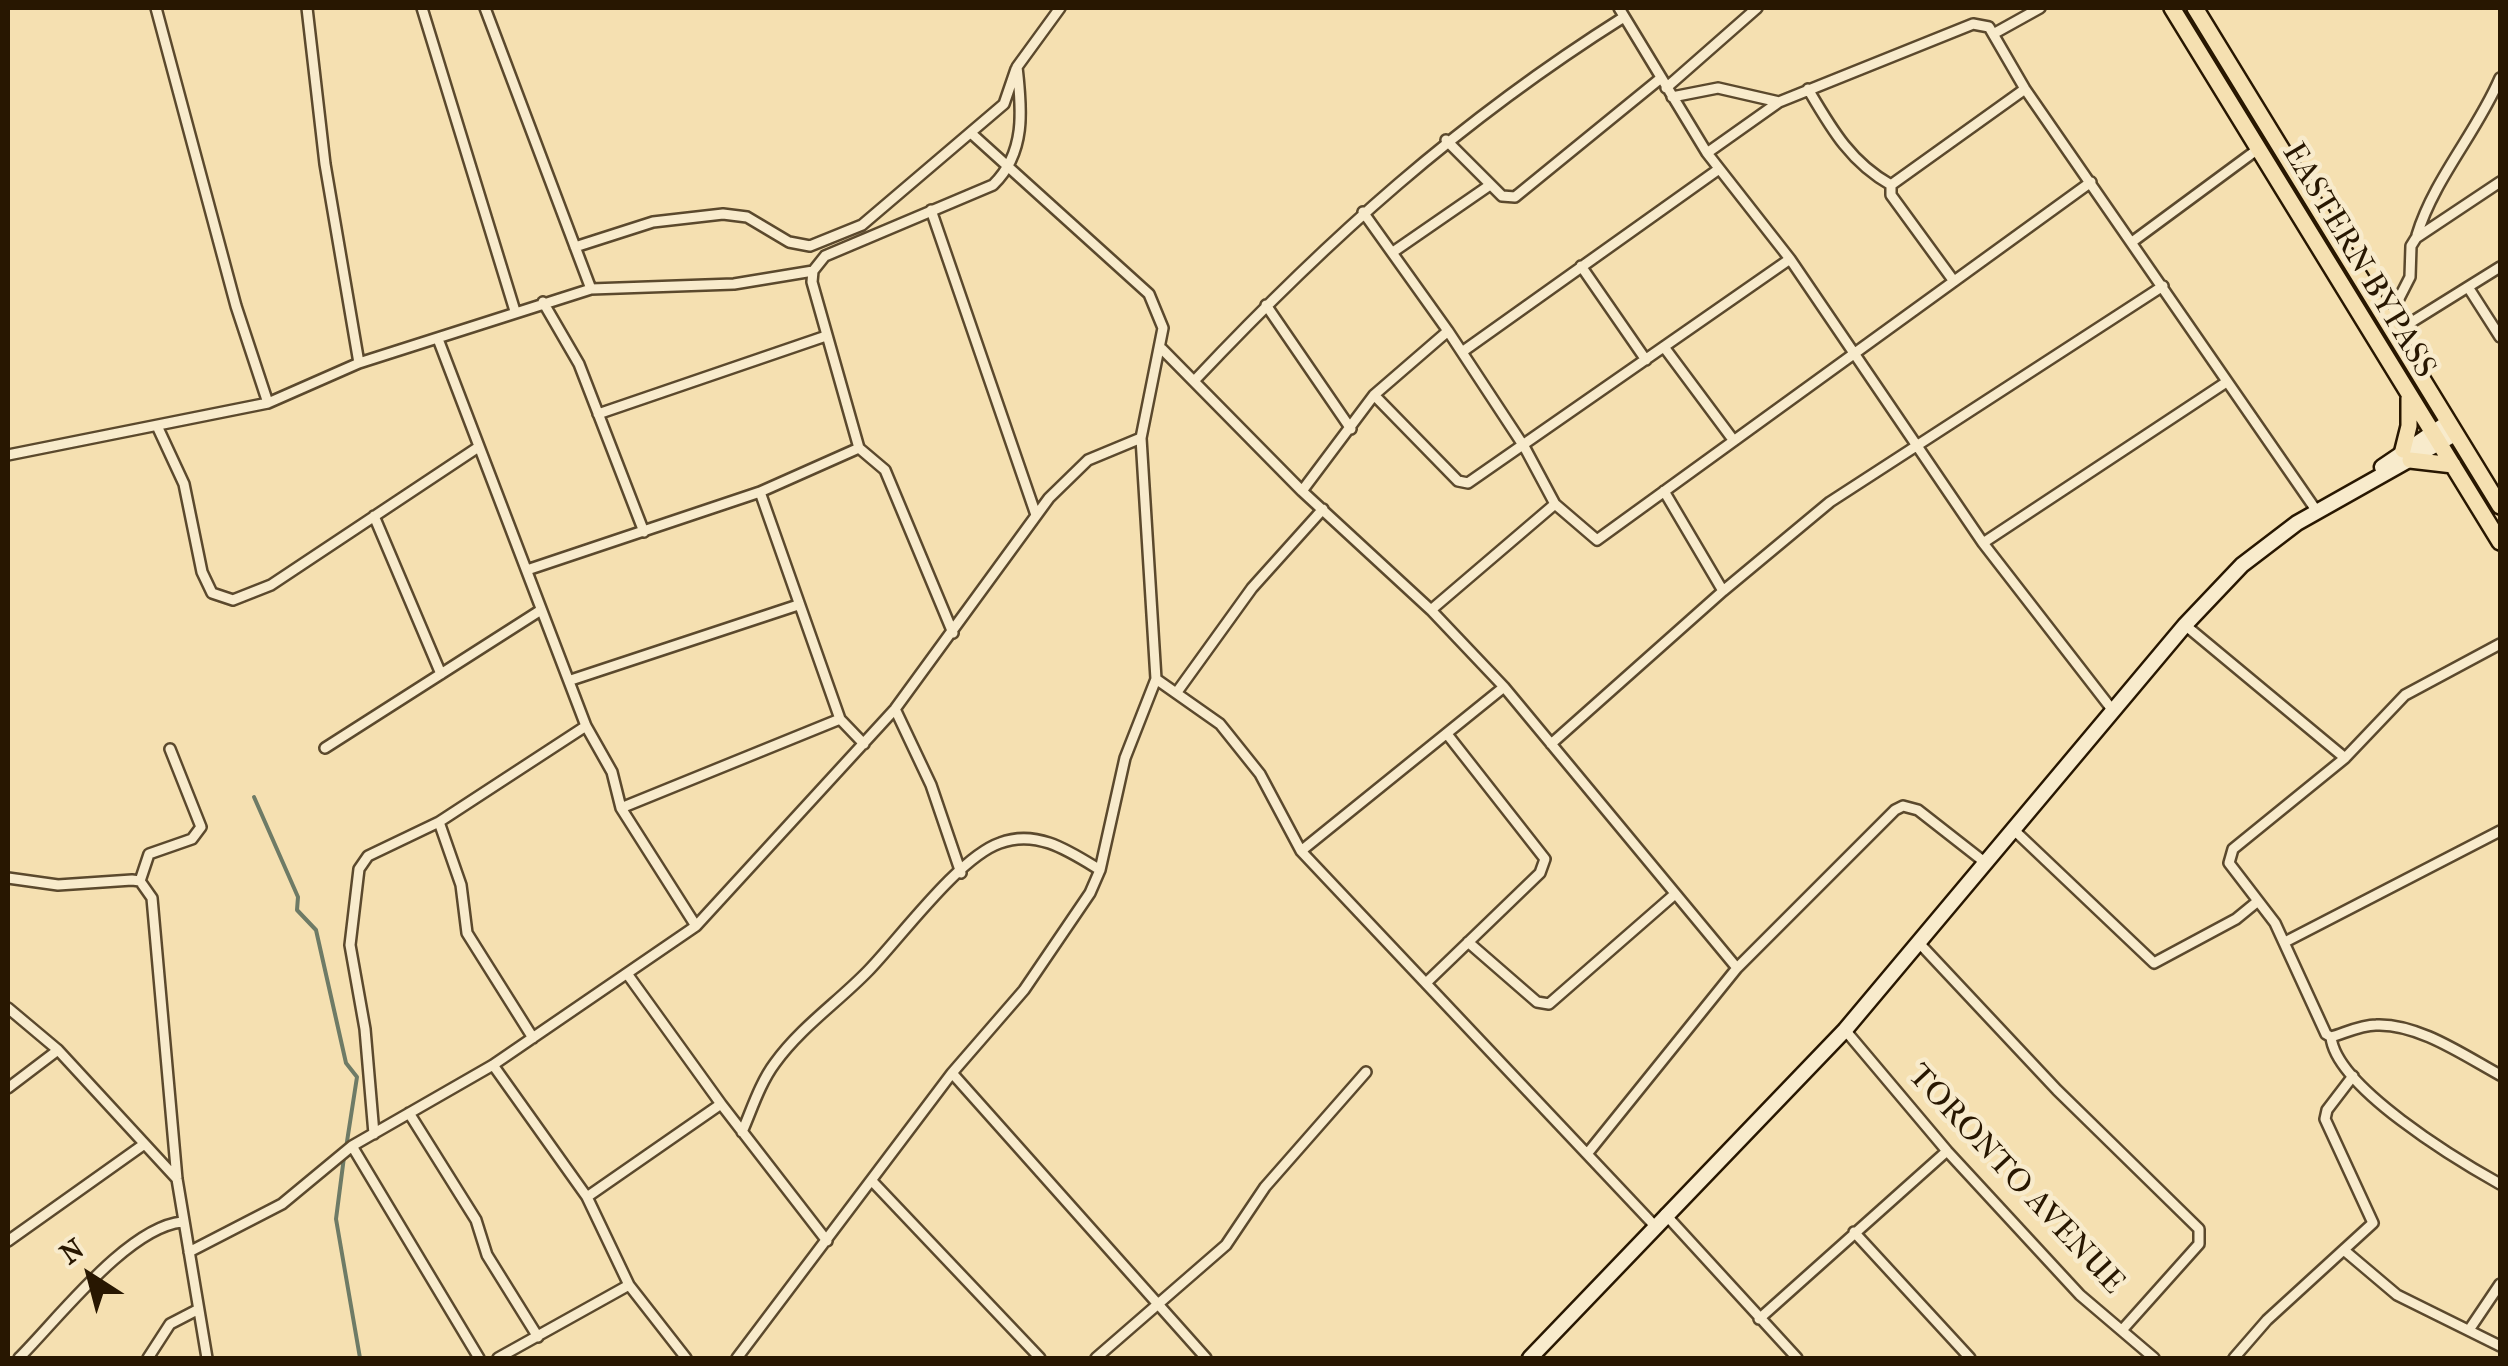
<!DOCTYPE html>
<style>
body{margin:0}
#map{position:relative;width:2508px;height:1366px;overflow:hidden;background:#f5e0b1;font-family:"IM FELL French Canon",serif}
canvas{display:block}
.frame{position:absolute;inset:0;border:10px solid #281701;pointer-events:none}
.north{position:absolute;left:40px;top:1226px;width:100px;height:100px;-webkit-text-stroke:8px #f8ebcc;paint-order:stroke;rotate:324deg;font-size:28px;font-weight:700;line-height:40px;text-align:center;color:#281701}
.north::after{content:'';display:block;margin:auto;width:35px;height:45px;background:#281701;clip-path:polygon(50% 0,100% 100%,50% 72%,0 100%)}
</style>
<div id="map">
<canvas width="2508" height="1366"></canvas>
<div class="frame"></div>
<div class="north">N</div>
</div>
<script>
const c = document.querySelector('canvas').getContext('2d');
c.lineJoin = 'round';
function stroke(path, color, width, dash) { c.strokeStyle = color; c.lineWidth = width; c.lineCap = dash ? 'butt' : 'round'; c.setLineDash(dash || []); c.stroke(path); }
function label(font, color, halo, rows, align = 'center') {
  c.font = font + ' "IM FELL French Canon",serif'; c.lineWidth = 9; c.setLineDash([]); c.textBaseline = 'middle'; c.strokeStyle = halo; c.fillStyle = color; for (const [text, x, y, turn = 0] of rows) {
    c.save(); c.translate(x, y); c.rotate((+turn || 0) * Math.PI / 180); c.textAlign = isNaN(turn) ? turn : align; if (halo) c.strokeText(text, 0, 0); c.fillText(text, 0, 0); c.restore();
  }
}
const stream = new Path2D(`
 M254,797L298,897L297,910L316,930L346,1063L357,1077L346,1148
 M344,1157L336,1219L360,1358`);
const street = new Path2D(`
 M156,8L236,306L268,403
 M307,8L325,164L359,363
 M422,8L515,311
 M485,8L591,289
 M1619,8L1707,153L1790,259L1983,543L2114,712
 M1995,33L2040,8
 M1666,88L1757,8
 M1808,89C1831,128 1850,162 1891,185
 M1672,97L1718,88L1779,102
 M1446,140L1502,196L1515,197L1661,78
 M1707,153L1779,102L1973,24L1989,27L2025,89L2316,510
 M931,210L1036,515
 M1363,212L1448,331L1525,448L1555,504L1597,540L2091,182
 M2417,235C2434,179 2477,132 2500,78
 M2132,242L2258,149
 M575,247L653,222L723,214L747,217L789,242L810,246L862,225L1004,104L1016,69
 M1393,252L1490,185
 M1581,266L1646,360
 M1953,280L1891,195V185L2025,89
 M2468,287L2500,337
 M543,302L579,364L644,532
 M1266,305L1351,429
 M2387,322L2410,277L2411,246L2416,238L2500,182
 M2394,333L2500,267
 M438,339L586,726L612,772L621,808L696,926
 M1664,347L1734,441
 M1162,349L1302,491L1431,610L1504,687L1737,968
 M1462,352L1719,169
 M1195,380C1329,238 1459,121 1624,17
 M1374,395L1458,481L1468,483L1790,259
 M598,414L826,336
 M158,428L184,484L202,572L212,593L233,600L271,585L477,448
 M859,448L885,470L953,633
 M8,455L268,403L359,363L591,289L734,284L813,271
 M1302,491L1374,395L1448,331
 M760,492L840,719L864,744
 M374,516L441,674
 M1983,543L2225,383
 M527,570L760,492L859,448L812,282L813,271L825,256L993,185C1026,153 1022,110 1017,67L1060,8
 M1723,591L1830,502L2163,286
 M1431,610L1555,504
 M2185,625L2345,758
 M2500,644L2405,695L2345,758L2233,849L2229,863L2275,923L2326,1034L2331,1037C2345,1033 2361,1025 2376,1025C2418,1023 2465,1056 2500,1075
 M1156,679L1220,724L1260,774L1301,851L1654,1225
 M571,680L798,605
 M1177,692L1252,588L1323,509
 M895,709L931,785L961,873
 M1551,744L1723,591L1664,491
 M325,748L541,610
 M621,808L840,719
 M439,822L461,885L467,933L533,1038
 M2015,831L2154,963L2236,919L2258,901
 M1301,851L1504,687
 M8,878L58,885L132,880L140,881L152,898L177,1179L207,1358
 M140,881L149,854L192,839L201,827L170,749
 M1468,942L1537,1002L1549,1004L1675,894
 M2285,942L2500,831
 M1920,944L2057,1090L2199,1229V1244L2123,1329
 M628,975L721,1104
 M1426,983L1540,873L1545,859L1447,734
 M8,1008L58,1050L177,1179
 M1845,1030L1947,1151L2080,1295L2154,1358
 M2331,1037C2336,1087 2457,1160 2500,1184
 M493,1065L587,1197L629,1285L686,1358
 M952,1073L1206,1358
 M8,1088L58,1050
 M409,1113L476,1220L487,1255L538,1337
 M742,1132C752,1109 760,1083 775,1063C801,1027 838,1002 868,971C900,938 959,857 1000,843C1037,829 1069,851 1100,870
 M374,1134L365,1029L350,945L359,869L368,856L439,822L586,726
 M352,1146L479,1358
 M1587,1154L1737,968L1895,810L1903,806L1918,810L1987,864
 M872,1181L1040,1358
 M587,1197L721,1104L827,1241
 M1665,1214L1797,1358
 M1854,1232L1970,1358
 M8,1241L143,1145
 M2345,1251L2397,1295L2500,1346
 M189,1252L282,1204L352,1146L493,1065L696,926L895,709L1049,498L1088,460L1141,438
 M1759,1319L1947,1151
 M2469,1330L2500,1284
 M19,1358C58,1319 128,1227 182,1222
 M148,1358L170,1324L197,1310
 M498,1358L629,1285
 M737,1358L952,1073L1024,990L1090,893L1100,870L1125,758L1156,679L1141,438L1163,328L1149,294L972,134
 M1096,1358L1226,1245L1265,1187L1366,1072
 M2234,1358L2267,1320L2373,1223L2325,1119L2327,1110L2353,1076`);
const secondary = new Path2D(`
 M2382,467L2447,423
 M1530,1358L1845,1030L2185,625L2242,565L2297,523L2455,434`);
const primary = new Path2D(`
 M2172,8L2500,542
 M2195,8L2500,506
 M2403,450L2409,426V398
 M2410,460L2453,465`);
const streetNames = [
 ["EASTERN BYPASS",2358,261,59],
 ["TORONTO AVENUE",2015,1180,47]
];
stroke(stream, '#6e7b66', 4);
stroke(street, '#5b492d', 14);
stroke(secondary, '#281701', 19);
stroke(primary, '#281701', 20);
stroke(street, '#f8ebcc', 9);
stroke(secondary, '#f8ebcc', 14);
stroke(primary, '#f5e0b1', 15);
label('32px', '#281701', '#f8ebcc', streetNames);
</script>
